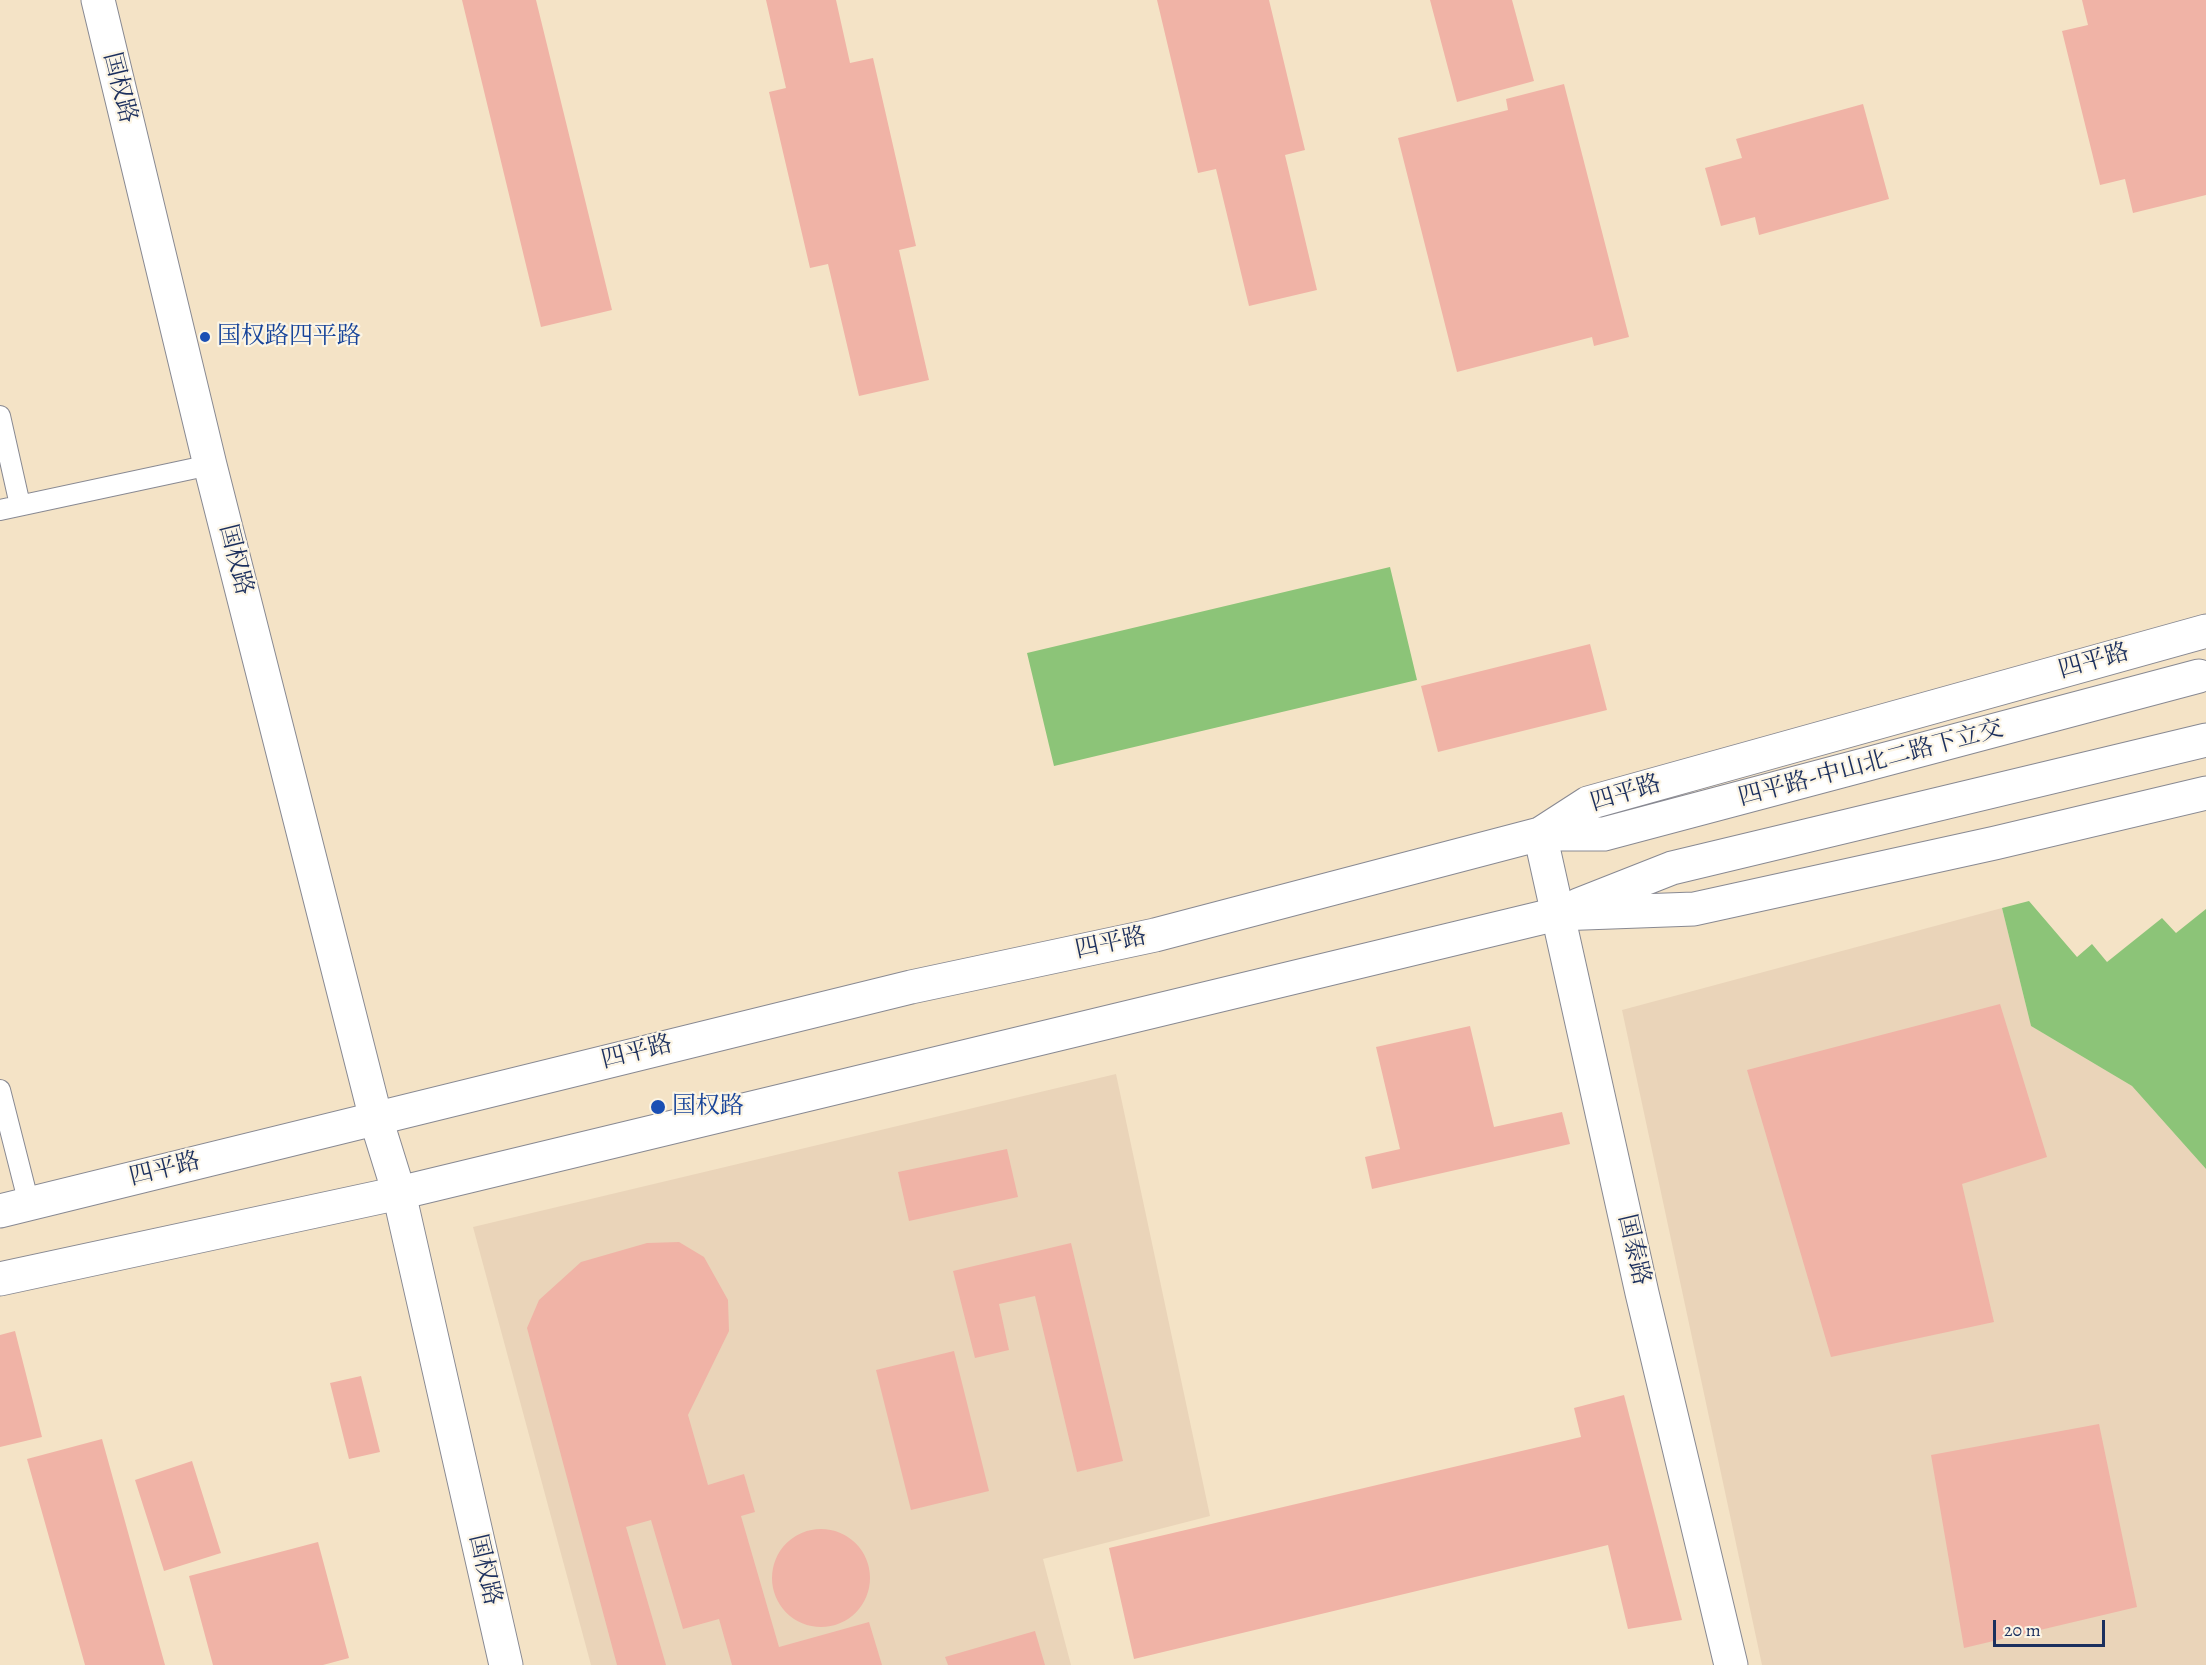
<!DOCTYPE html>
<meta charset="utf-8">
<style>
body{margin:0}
#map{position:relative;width:2206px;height:1665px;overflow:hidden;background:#f4e3c6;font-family:Alegreya,serif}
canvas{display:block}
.scale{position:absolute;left:1993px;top:1620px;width:112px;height:27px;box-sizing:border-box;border:3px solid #1b2f5e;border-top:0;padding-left:8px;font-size:18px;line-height:21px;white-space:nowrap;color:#1b2f5e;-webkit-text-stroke:4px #fcf5e5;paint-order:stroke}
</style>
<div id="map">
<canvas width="2206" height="1665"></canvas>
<div class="scale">20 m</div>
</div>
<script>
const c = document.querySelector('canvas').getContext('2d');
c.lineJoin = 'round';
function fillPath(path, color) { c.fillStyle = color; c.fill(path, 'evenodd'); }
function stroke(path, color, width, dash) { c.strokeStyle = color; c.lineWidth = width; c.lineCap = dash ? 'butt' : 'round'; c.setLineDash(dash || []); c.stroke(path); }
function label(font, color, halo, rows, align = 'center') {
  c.font = font + ' Alegreya,"Noto Serif SC",serif'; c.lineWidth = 4.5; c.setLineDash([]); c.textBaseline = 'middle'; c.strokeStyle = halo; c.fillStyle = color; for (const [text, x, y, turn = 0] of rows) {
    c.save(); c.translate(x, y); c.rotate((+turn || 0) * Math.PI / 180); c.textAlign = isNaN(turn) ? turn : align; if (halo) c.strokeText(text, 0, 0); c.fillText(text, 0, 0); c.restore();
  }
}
const built = new Path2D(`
 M2002,908L2031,1026L2132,1086L2206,1169V1665H1762L1622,1010Z
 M1116,1074L1210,1516L1043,1559L1071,1665H591L473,1227Z`);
const green = new Path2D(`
 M1390,567L1417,680L1054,766L1027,653Z
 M2029,901L2077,957L2092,944L2107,962L2162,918L2176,933L2206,909V1169L2132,1086L2031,1026L2002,908Z`);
const building = new Path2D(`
 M462,0H536L612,310L541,327Z
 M766,0H836L850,63L873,58L916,246L899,250L929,380L859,396L828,264L810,268L769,92L786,88Z
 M1157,0H1269L1305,150L1285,155L1317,290L1249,306L1216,169L1198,173Z
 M1430,0H1512L1534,81L1457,102Z
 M2082,0H2206V195L2133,213L2125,179L2100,185L2062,31L2088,25Z
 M1564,84L1629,337L1594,346L1592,337L1457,372L1398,138L1508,110L1506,99Z
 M1863,104L1889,199L1759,235L1755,217L1721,226L1705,168L1742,158L1736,139Z
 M1590,644L1607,710L1438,752L1421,686Z
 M2000,1004L2047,1157L1962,1184L1994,1322L1831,1357L1747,1070Z
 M1470,1026L1494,1127L1562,1112L1570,1144L1372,1189L1365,1157L1400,1149L1376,1047Z
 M1007,1149L1018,1197L909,1221L898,1172Z
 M679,1242L704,1257L728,1300L729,1331L688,1415L708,1485L744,1474L755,1512L741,1516L779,1647L869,1622L882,1665H732L719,1619L683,1629L651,1520L626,1527L666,1665H617L527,1328L539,1300L581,1262L647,1243Z
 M1071,1243L1123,1461L1077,1472L1035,1296L999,1304L1009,1350L975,1358L953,1271Z
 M15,1331L42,1437L0,1447V1335Z
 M954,1351L989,1491L911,1510L876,1370Z
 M361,1376L380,1452L349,1459L330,1383Z
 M1624,1395L1682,1620L1628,1629L1608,1545L1134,1659L1109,1548L1581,1437L1574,1408Z
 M2099,1424L2137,1607L1964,1648L1931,1455Z
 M102,1439L165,1665H85L27,1459Z
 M192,1461L221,1553L164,1571L135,1480Z
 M772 1578a49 49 0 1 1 98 0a49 49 0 1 1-98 0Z
 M318,1542L349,1658L323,1665H213L189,1576Z
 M1035,1631L1045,1665H948L945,1657Z`);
const service = new Path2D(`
 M0,416L20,505
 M0,510L210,465
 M0,1090L29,1204`);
const minor = new Path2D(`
 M1540,834L1642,1293L1731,1665`);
const tertiary = new Path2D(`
 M98,0L210,465L376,1119L399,1193L506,1665`);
const primary = new Path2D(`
 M1540,834H1604L2199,676
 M1578,905L1672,868L2206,740
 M0,1211L911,987L1155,935L1540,834L1588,803L2206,631
 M0,1279L399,1193L1557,914L1694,909L1995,843L2206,793`);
const markers = [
 [205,337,6,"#1a4fb4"],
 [658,1107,8,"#1a4fb4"]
];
const streetNames = [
 ["国权路",119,88,76],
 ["国权路",235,560,76],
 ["四平路",2094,662,-16],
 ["四平路-中山北二路下立交",1871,764,-15],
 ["四平路",1626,794,-17],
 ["四平路",1111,944,-12],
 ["四平路",637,1053,-14],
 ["四平路",165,1170,-14],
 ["国泰路",1633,1250,77],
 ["国权路",484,1570,77]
];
const transitNames = [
 ["国权路四平路",217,337],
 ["国权路",672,1107]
];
fillPath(built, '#ead4b9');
fillPath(green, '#8cc478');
fillPath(building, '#f0b3a6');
stroke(service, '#888992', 22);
stroke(minor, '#888992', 35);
stroke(tertiary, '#888992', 35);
stroke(primary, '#888992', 35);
stroke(service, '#fff', 20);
stroke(minor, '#fff', 33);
stroke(tertiary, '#fff', 33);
stroke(primary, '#fff', 33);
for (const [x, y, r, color] of markers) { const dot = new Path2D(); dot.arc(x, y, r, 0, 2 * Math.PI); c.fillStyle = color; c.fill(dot); stroke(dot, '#fcf5e5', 2); }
label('24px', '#1b2f5e', '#fcf5e5', streetNames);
label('24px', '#164399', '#fcf5e5', transitNames, 'left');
</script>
